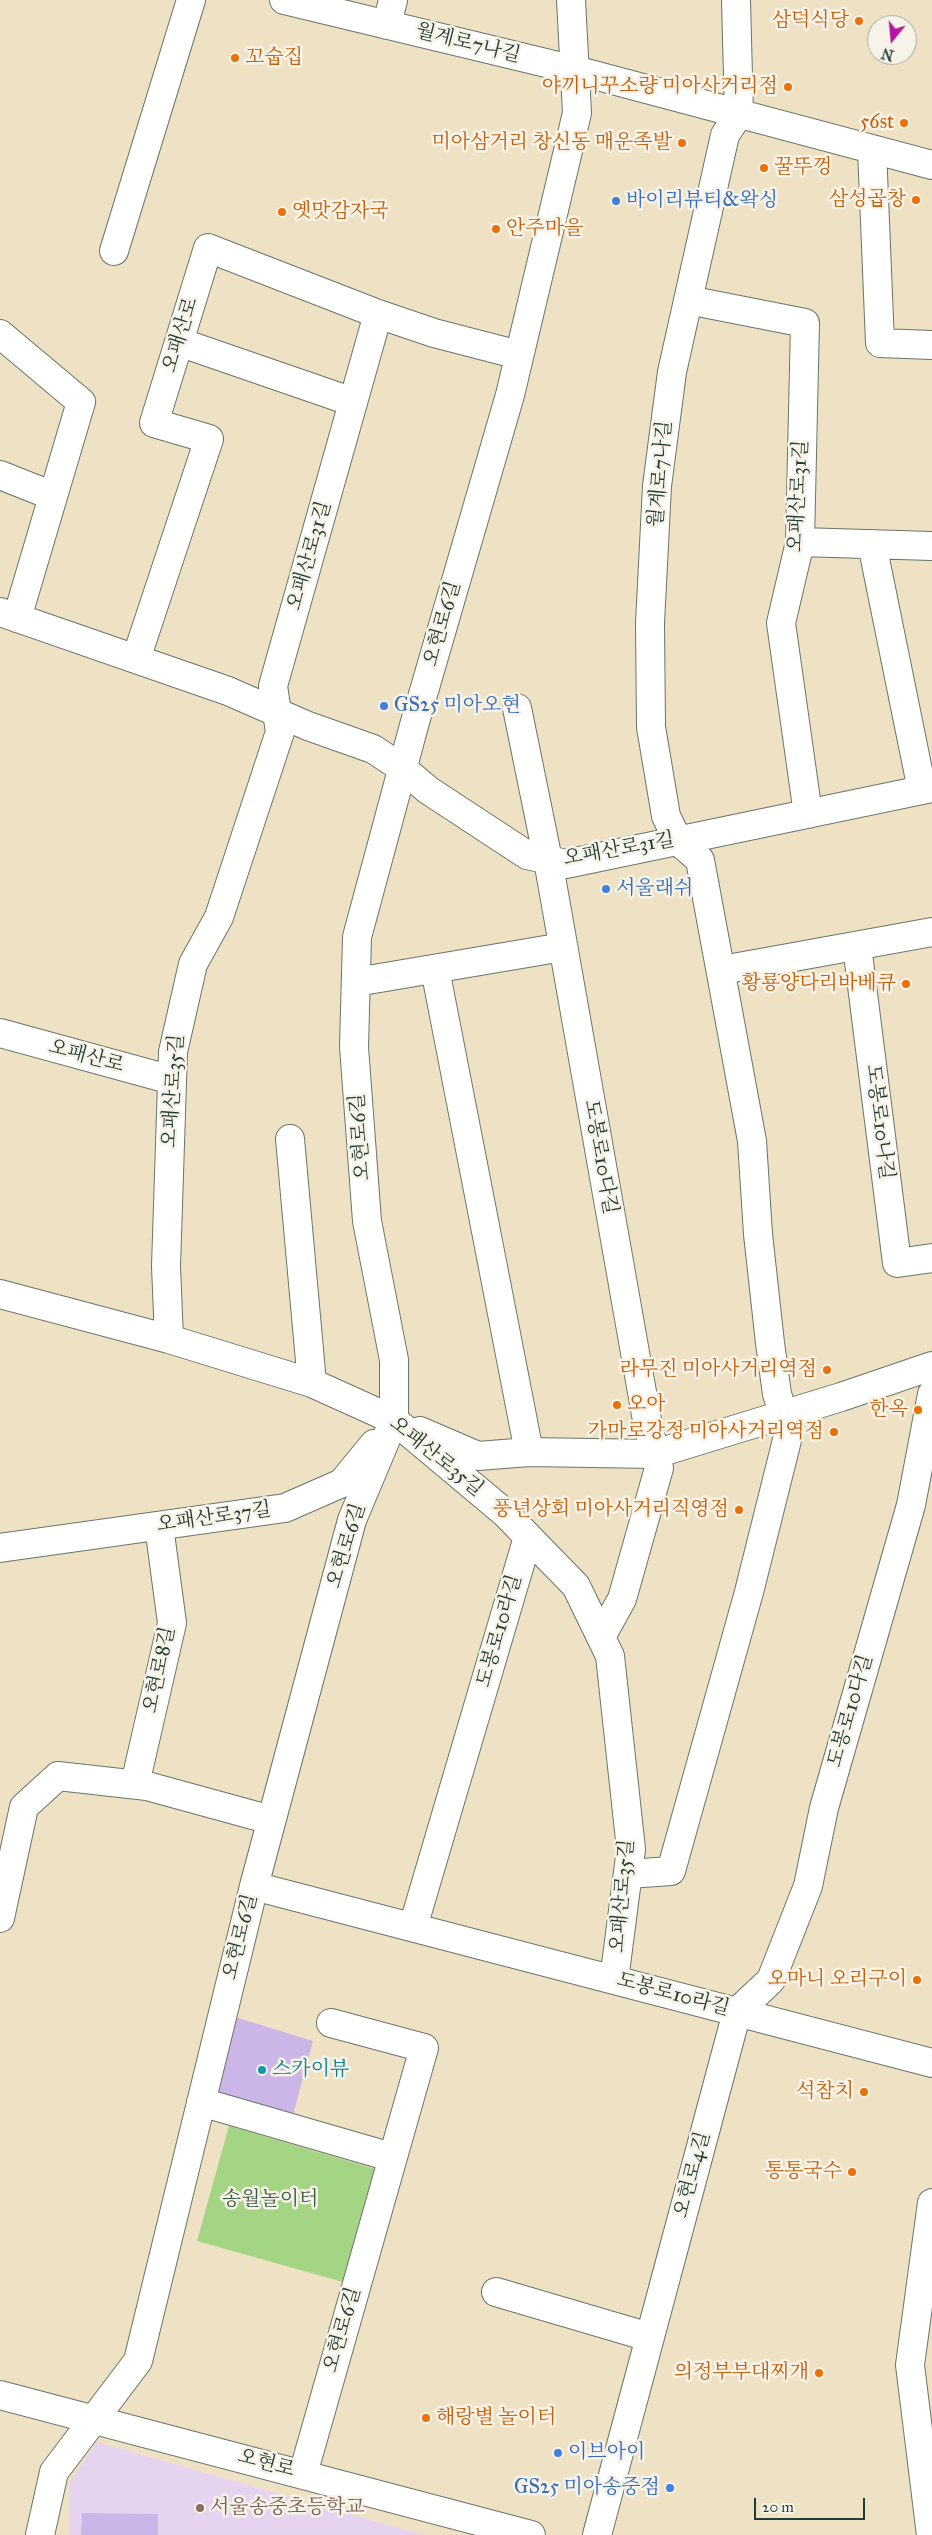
<!DOCTYPE html>
<meta charset="utf-8">
<style>
body{margin:0}
#map{position:relative;width:932px;height:2535px;overflow:hidden;background:#efe1c3;font-family:"IM FELL Great Primer",serif}
canvas{display:block}
.north{position:absolute;left:867px;top:15px;width:50px;height:50px;box-sizing:border-box;background:#f7f3e8;border:1px solid #a1aaa0;border-radius:50%;rotate:197deg;font-size:14px;font-weight:700;line-height:20px;text-align:center;color:#1f3d34}
.north::after{content:'';display:block;margin:auto;width:18px;height:22px;background:#b5179e;clip-path:polygon(50% 0,100% 100%,50% 72%,0 100%)}
.scale{position:absolute;left:754px;top:2498px;width:111px;height:22px;box-sizing:border-box;border:2px solid #1f3d34;border-top:0;padding-left:6px;font-size:15px;line-height:18px;white-space:nowrap;color:#1f3d34;-webkit-text-stroke:4px #f7f3e8;paint-order:stroke}
</style>
<div id="map">
<canvas width="932" height="2535"></canvas>
<div class="north">N</div>
<div class="scale">20 m</div>
</div>
<script>
const c = document.querySelector('canvas').getContext('2d');
c.lineJoin = 'round';
function fillPath(path, color) { c.fillStyle = color; c.fill(path, 'evenodd'); }
function stroke(path, color, width, dash) { c.strokeStyle = color; c.lineWidth = width; c.lineCap = dash ? 'butt' : 'round'; c.setLineDash(dash || []); c.stroke(path); }
function label(font, color, halo, rows, align = 'center') {
  c.font = font + ' "IM FELL Great Primer","Noto Serif KR",serif'; c.lineWidth = 5; c.setLineDash([]); c.textBaseline = 'middle'; c.strokeStyle = halo; c.fillStyle = color; for (const [text, x, y, turn = 0] of rows) {
    c.save(); c.translate(x, y); c.rotate((+turn || 0) * Math.PI / 180); c.textAlign = isNaN(turn) ? turn : align; if (halo) c.strokeText(text, 0, 0); c.fillText(text, 0, 0); c.restore();
  }
}
const built = new Path2D(`
 M97,2442L424,2535H69L70,2482Z`);
const green = new Path2D(`
 M229,2126L386,2172L350,2284L197,2241Z`);
const building = new Path2D(`
 M235,2017L313,2041L291,2122L210,2099Z
 M82,2513L158,2514V2535H81Z`);
const minor = new Path2D(`
 M284,0L575,70L932,165
 M387,25L393,0
 M872,149L880,343L932,345
 M114,251L191,0
 M688,300L805,323L800,542L781,623L808,814
 M0,334L81,402L17,618
 M179,342L353,402
 M0,475L53,496
 M800,542L932,546
 M872,544L922,790
 M0,612L228,691L308,726L373,749L402,768L428,790L527,855L566,864L932,788
 M136,659L209,439L154,423L208,248L378,314L434,333L519,355
 M517,708L548,860L648,1426L659,1468L622,1599L601,1637
 M857,946L897,1263L932,1258
 M435,969L529,1452
 M722,970L932,932
 M356,982L563,947
 M0,1033L172,1080
 M290,1139L312,1383
 M0,1294L169,1339L312,1383L394,1420L505,1513L576,1586L610,1656L631,1849L614,1980
 M169,1339L166,1266L173,1052L193,964L219,917L280,732L273,686L378,314
 M420,1431L478,1456L529,1452L655,1454L841,1397L932,1366
 M0,1548L285,1508L342,1483L374,1444
 M135,1784L172,1623L159,1526
 M628,1874L671,1871L749,1592L789,1432L777,1394L770,1343L758,1234L752,1141L700,860L678,841L666,816L651,727L650,623L657,486L672,372L725,135L739,114L736,0
 M254,1886L932,2063
 M0,1918L24,1807L58,1776L147,1786L271,1820
 M413,1927L528,1537
 M201,2102L391,2157
 M496,2292L649,2337
 M303,2474L424,2048L331,2023
 M40,2535L54,2472L138,2361L254,1886L352,1520L394,1420V1360L367,1221L354,1047L357,937L415,722L510,395L577,113L571,0
 M597,2535L737,2012L771,1980L808,1886L824,1808L911,1505L932,1394
 M931,2535L910,2365L932,2203`);
const tertiary = new Path2D(`
 M0,2395L531,2535`);
const markers = [
 [859,21,5,"#e8710a"],
 [235,58,5,"#e8710a"],
 [788,87,5,"#e8710a"],
 [904,123,5,"#e8710a"],
 [682,143,5,"#e8710a"],
 [764,168,5,"#e8710a"],
 [916,200,5,"#e8710a"],
 [616,201,5,"#3f7fe0"],
 [282,212,5,"#e8710a"],
 [496,229,5,"#e8710a"],
 [384,706,5,"#3f7fe0"],
 [606,889,5,"#3f7fe0"],
 [906,984,5,"#e8710a"],
 [827,1370,5,"#e8710a"],
 [617,1405,5,"#e8710a"],
 [918,1410,5,"#e8710a"],
 [834,1432,5,"#e8710a"],
 [739,1510,5,"#e8710a"],
 [917,1980,5,"#e8710a"],
 [262,2070,5,"#0f9aa8"],
 [864,2092,5,"#e8710a"],
 [852,2172,5,"#e8710a"],
 [819,2373,5,"#e8710a"],
 [426,2418,5,"#e8710a"],
 [558,2453,5,"#3f7fe0"],
 [670,2488,5,"#3f7fe0"],
 [200,2508,5,"#8d6e63"]
];
const foodNames = [
 ["삼덕식당",849,21],
 ["꼬숩집",245,58,"left"],
 ["야끼니꾸소량 미아사거리점",778,87],
 ["56st",894,123],
 ["미아삼거리 창신동 매운족발",672,143],
 ["꿀뚜껑",774,168,"left"],
 ["삼성곱창",906,200],
 ["옛맛감자국",292,212,"left"],
 ["안주마을",506,229,"left"],
 ["황룡양다리바베큐",896,984],
 ["라무진 미아사거리역점",817,1370],
 ["오아",627,1405,"left"],
 ["한옥",908,1410],
 ["가마로강정 미아사거리역점",824,1432],
 ["풍년상회 미아사거리직영점",729,1510],
 ["오마니 오리구이",907,1980],
 ["석참치",854,2092],
 ["통통국수",842,2172],
 ["의정부부대찌개",809,2373],
 ["해랑별 놀이터",436,2418,"left"]
];
const streetNames = [
 ["월계로7나길",468,44,14],
 ["오패산로",181,335,-73],
 ["월계로7나길",661,474,-85],
 ["오패산로31길",799,496,-87],
 ["오패산로31길",310,556,-74],
 ["오현로6길",443,624,-74],
 ["오패산로31길",619,850,-10],
 ["오패산로",86,1057,15],
 ["오패산로35길",174,1091,-86],
 ["도봉로10나길",879,1122,83],
 ["오현로6길",361,1137,-94],
 ["도봉로10다길",600,1157,80],
 ["오패산로35길",436,1457,39],
 ["오패산로37길",214,1518,-8],
 ["오현로6길",347,1546,-73],
 ["도봉로10라길",500,1631,-74],
 ["오현로8길",160,1670,-78],
 ["도봉로10다길",851,1711,-74],
 ["오패산로35길",623,1896,-85],
 ["오현로6길",241,1937,-76],
 ["도봉로10라길",673,1995,15],
 ["오현로4길",693,2175,-75],
 ["오현로6길",343,2330,-74],
 ["오현로",266,2464,15]
];
const shopNames = [
 ["바이리뷰티&왁싱",626,201],
 ["GS25 미아오현",394,706],
 ["서울래쉬",616,889],
 ["이브아이",568,2453],
 ["GS25 미아송중점",660,2488,"right"]
];
const cultureNames = [
 ["스카이뷰",272,2070]
];
const parkNames = [
 ["송월놀이터",270,2200]
];
const educationNames = [
 ["서울송중초등학교",210,2508]
];
fillPath(built, '#e6d3f0');
fillPath(green, '#a4d584');
fillPath(building, '#ccb6e7');
stroke(minor, '#687666', 30);
stroke(tertiary, '#687666', 30);
stroke(minor, '#fff', 28);
stroke(tertiary, '#fff', 28);
for (const [x, y, r, color] of markers) { const dot = new Path2D(); dot.arc(x, y, r, 0, 2 * Math.PI); c.fillStyle = color; c.fill(dot); stroke(dot, '#f7f3e8', 2); }
label('20px', '#c56008', '#f7f3e8', foodNames, 'right');
label('20px', '#1f3d34', '#f7f3e8', streetNames);
label('20px', '#366cbe', '#f7f3e8', shopNames, 'left');
label('20px', '#0d838f', '#f7f3e8', cultureNames, 'left');
label('20px', '#3a5b44', '#f7f3e8', parkNames);
label('20px', '#785e54', '#f7f3e8', educationNames, 'left');
</script>
